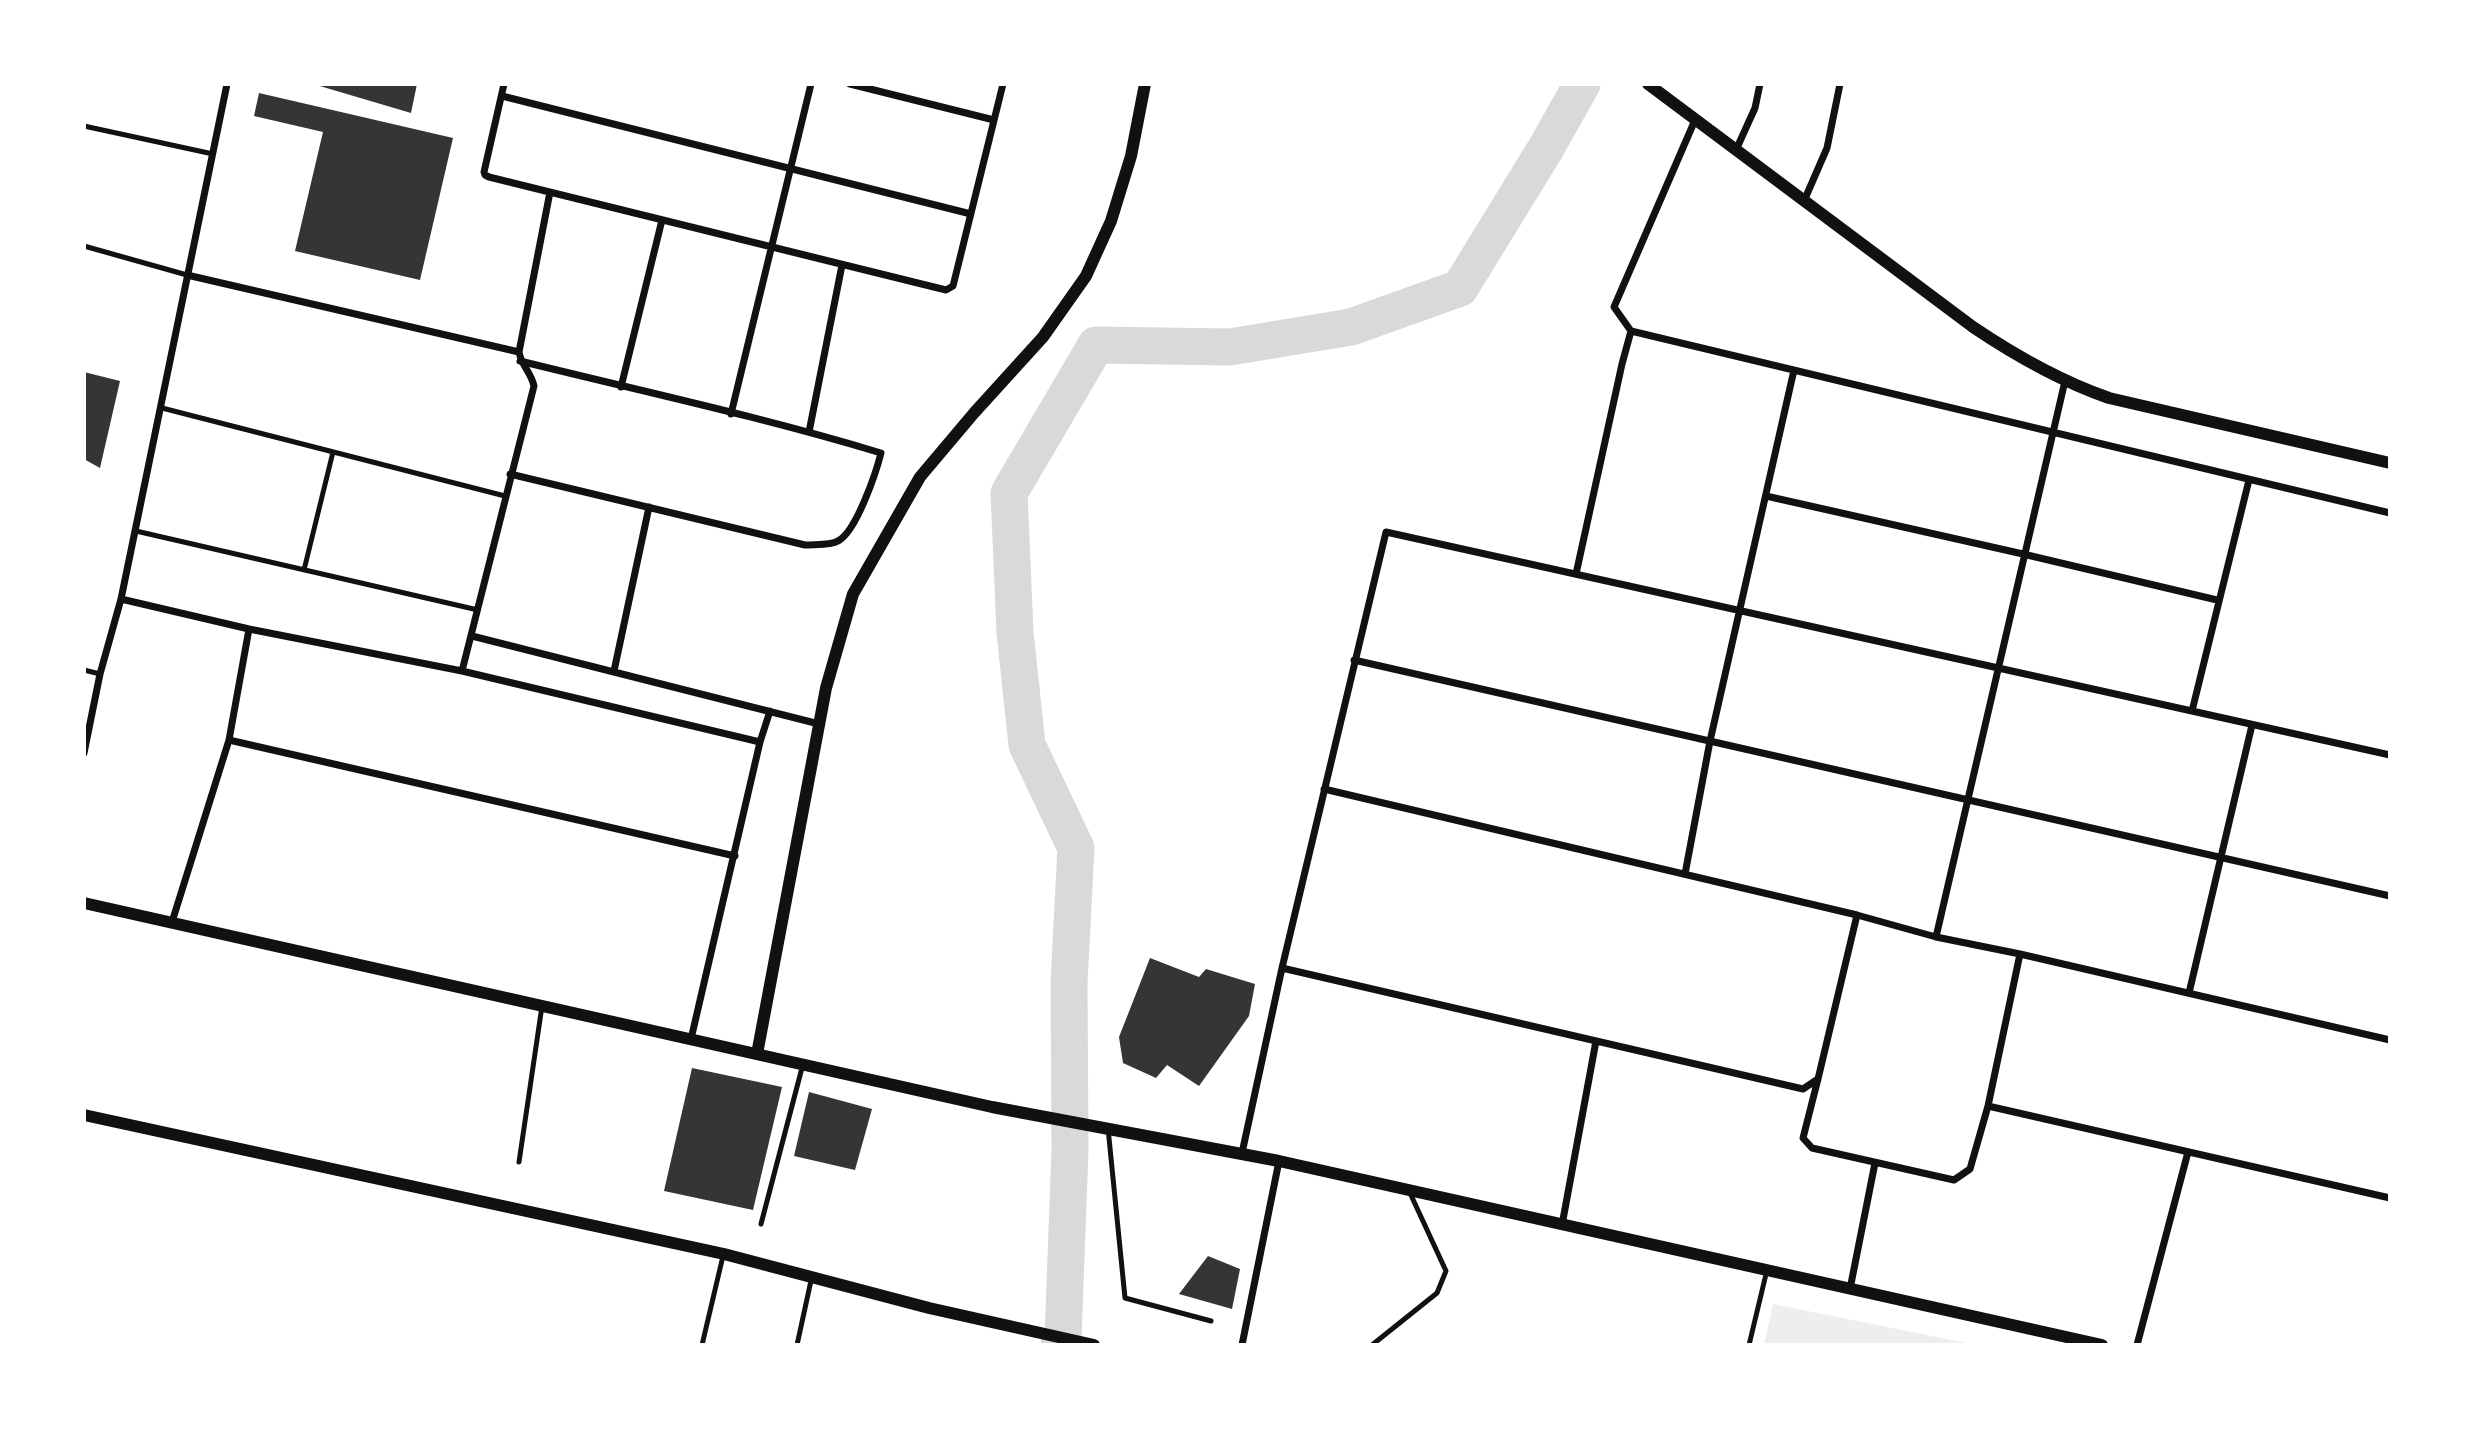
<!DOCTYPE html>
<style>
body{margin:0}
#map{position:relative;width:2474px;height:1429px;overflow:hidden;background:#fff;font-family:"Space Grotesk",sans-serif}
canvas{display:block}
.frame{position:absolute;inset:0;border:86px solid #fff;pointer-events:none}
</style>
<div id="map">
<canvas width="2474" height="1429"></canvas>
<div class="frame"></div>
</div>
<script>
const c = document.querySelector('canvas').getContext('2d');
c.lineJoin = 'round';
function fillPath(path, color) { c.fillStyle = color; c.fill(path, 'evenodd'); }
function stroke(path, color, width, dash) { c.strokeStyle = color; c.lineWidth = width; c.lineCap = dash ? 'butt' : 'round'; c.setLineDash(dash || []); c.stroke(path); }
const green = new Path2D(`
 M1773,1304L1977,1345H1764Z`);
const river = new Path2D(`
 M1059,1345L1063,1338L1070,1150L1069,982L1076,848L1027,745L1015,632L1009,493L1096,345L1230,347L1351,327L1460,288L1546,148L1582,84`);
const building = new Path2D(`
 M313,84H417L411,113Z
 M259,93L453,138L420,280L295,251L323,132L254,116Z
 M84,372L120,381L100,468L84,459Z
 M1150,958L1199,977L1206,969L1255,984L1249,1016L1199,1086L1167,1065L1156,1078L1123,1063L1119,1037Z
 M692,1068L782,1087L753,1210L664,1191Z
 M809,1092L872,1109L855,1170L794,1156Z
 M1208,1256L1240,1269L1232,1309L1179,1294Z`);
const service = new Path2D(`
 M84,126L213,154
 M84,246L187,275
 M162,408L505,496
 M136,531L478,610
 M304,570L333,452
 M84,670L100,674
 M1108,1128L1125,1298L1211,1321
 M519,1162L542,1006
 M761,1224L803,1064
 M702,1345L723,1256
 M797,1345L812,1276
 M1372,1345L1437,1293L1446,1271L1410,1193
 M1749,1345L1767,1270`);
const minor = new Path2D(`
 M504,84L484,172L485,175L489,177L946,290L953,286L1003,84
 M850,84L994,120
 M502,96L971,214
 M1736,150L1755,108L1760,84
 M1804,201L1827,148L1840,84
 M187,275L519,352
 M1631,331L1614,307L1695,120
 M621,387L662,220
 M731,414L811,84
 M809,432L842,265
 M510,474L805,545C814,544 830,546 838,541C856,532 876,473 881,453C762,417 641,391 520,361
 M1766,496L2023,554L2217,600
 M1576,574L1622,364L1631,331L2390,513
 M121,599L249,629L462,671L760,742
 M472,636L819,724
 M1354,660L2390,896
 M462,671L534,386C531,372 521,365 519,352L550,192
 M614,671L649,507
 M2192,711L2249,480
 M229,740L735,856
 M84,753L100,674L121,599L227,84
 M1324,789L1857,915L1936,937L2020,954L2390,1040
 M1685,874L1710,741L1794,370
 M172,922L229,740L249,629
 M1936,937L2065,381
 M1282,968L1803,1089L1818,1079L1857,915
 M2189,993L2252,725
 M691,1039L760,742L770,711
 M1818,1079L1803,1138L1812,1148L1954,1180L1970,1169L1988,1106L2020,954
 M1988,1106L2390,1198
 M1242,1153L1282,968L1386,532L2390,755
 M1562,1225L1596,1041
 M1850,1289L1875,1163
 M1242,1345L1279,1161
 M2137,1345L2188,1152`);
const tertiary = new Path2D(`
 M1648,84L1973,327C2016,356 2060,381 2109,398L2390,463
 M84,903L992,1107L1279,1161L2102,1345
 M757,1054L826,688L853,594L920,477L974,413L1043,337L1086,276L1111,221L1131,156L1145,84
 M84,1115L724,1254L929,1308L1094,1345`);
fillPath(green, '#eee');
stroke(river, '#d9d9d9', 37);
fillPath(building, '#353535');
stroke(service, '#111', 5);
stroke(minor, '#111', 7);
stroke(tertiary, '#111', 12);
</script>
